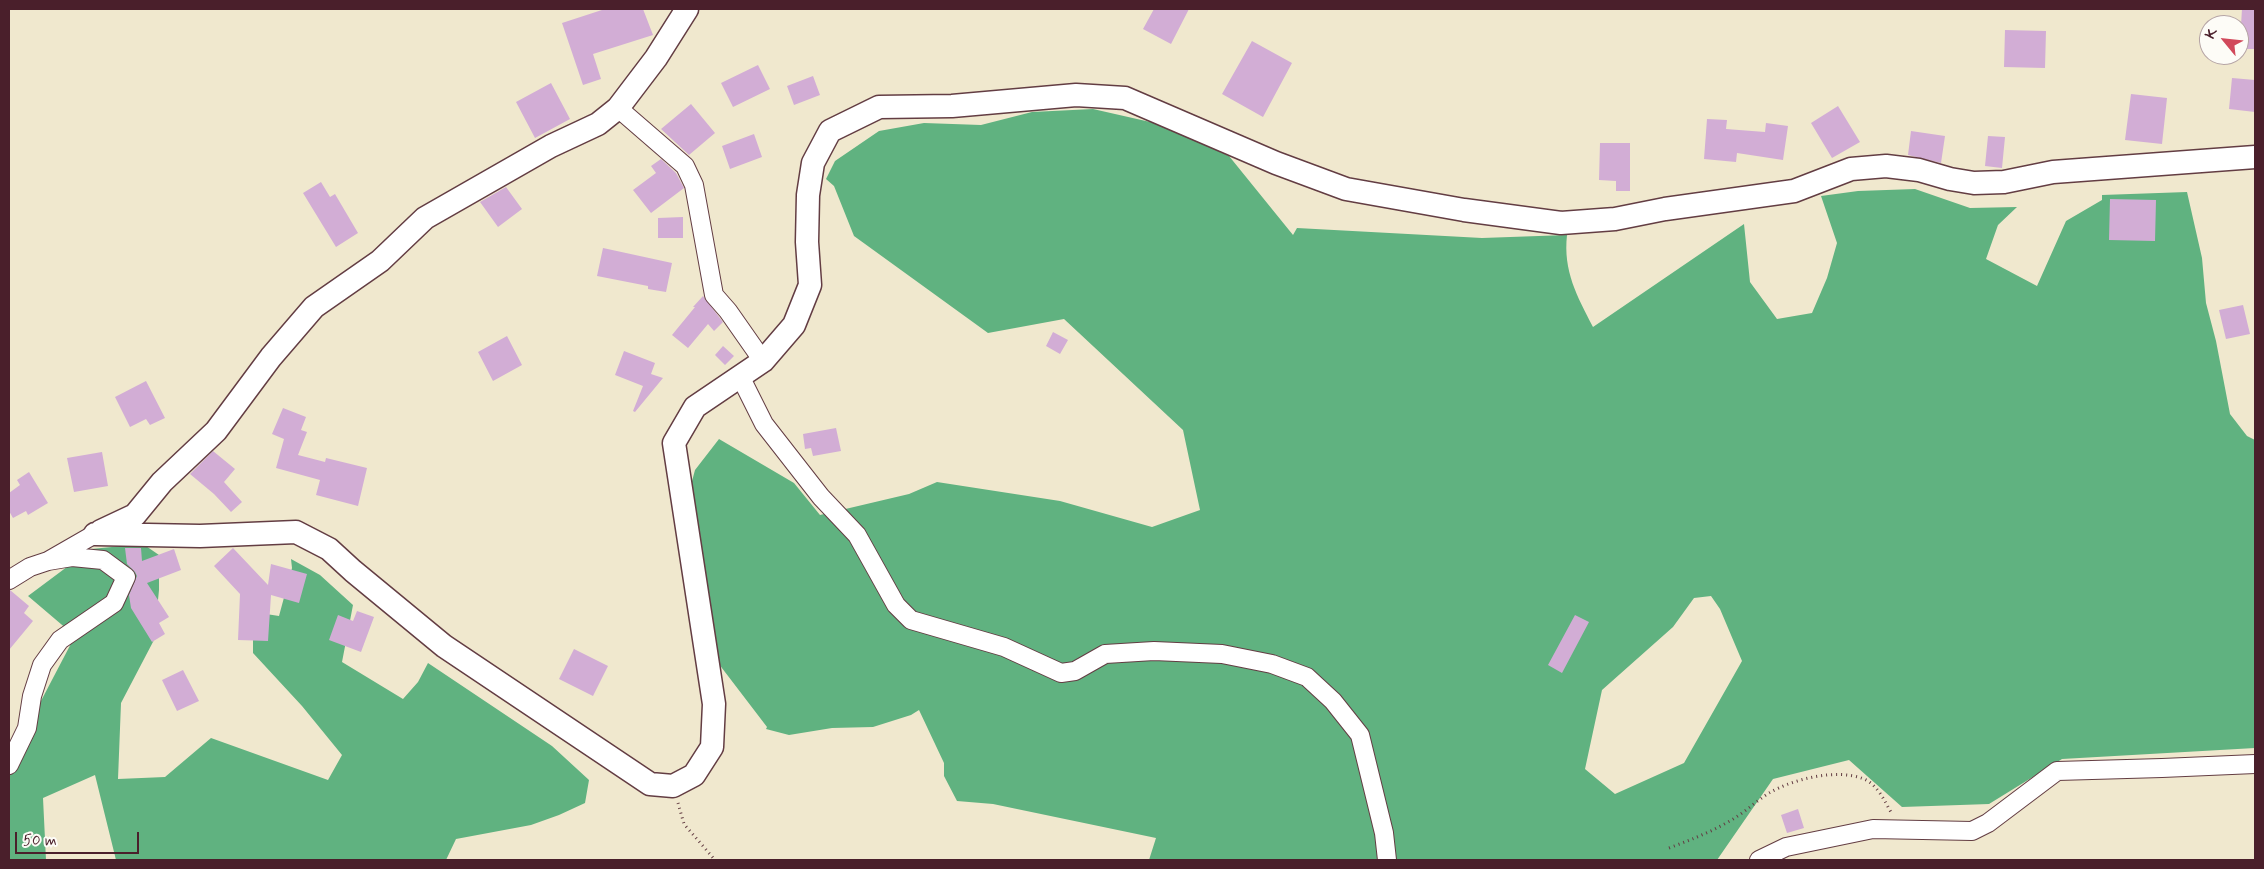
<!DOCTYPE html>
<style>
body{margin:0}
#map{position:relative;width:2264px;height:869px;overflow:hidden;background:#f0e8ce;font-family:Mynerve,sans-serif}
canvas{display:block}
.frame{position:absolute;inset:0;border:10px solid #4a1f2b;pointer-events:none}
.north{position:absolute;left:2199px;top:15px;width:50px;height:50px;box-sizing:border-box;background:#fdfcf7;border:1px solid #b5a4a5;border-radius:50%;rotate:298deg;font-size:14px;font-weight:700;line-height:20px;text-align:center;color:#4a1f2b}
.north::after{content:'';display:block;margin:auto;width:18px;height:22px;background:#d1495b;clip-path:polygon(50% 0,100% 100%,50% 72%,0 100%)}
.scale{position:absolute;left:15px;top:832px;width:124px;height:22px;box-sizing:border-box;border:2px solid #4a1f2b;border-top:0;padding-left:6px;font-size:15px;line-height:18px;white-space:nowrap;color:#4a1f2b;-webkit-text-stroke:4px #fdfcf7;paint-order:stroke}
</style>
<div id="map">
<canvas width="2264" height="869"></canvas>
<div class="frame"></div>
<div class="north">K</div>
<div class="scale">50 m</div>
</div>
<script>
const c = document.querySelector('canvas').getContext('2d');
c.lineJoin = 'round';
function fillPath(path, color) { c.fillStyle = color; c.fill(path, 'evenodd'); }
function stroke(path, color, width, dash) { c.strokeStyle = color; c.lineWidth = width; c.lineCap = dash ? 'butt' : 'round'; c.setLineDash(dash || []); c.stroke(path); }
const forest = new Path2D(`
 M1093,109L1159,124L1229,156L1293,235L1297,228L1482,238L1567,235C1563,271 1577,296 1593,327L1744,224L1750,282L1777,319L1812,313L1827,278L1837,243L1821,196L1858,191L1915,189L1970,208L2017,207L1998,225L1986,259L2037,286L2066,221L2102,200V195L2187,192L2202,258L2206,303L2216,341L2230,414L2247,436L2255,440V748L2062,759L1989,804L1902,807L1849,760L1773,779L1717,860H1149L1156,838L993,804L957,801L944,776V763L919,710L911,715L873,727L832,728L789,735L766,729L767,727L712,655L688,496L695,470L719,439L794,483L820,515L909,494L937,482L1060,501L1152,527L1200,510L1183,430L1064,319L988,333L854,236L834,186L826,179L835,161L879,131L924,123L981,125L1032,112ZM1711,596L1720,609L1742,661L1684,763L1615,794L1585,769L1602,690L1673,627L1694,598Z
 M143,544L159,555V590L154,640L121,703L118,779L165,777L211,738L328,780L342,755L302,706L253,653V612L279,616L292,568L291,559L320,575L353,605L342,662L403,699L418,682L428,663L552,746L589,780L585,803L559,815L531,825L456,839L446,860H116L95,775L43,798L46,860H9V762L75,636L28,596L91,549Z`);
const building = new Path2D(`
 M605,9H643L653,35L593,54L601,79L583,85L562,23Z
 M1154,9H1189L1171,44L1143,29Z
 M2242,9H2255V49H2239V25H2241Z
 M2005,30L2046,31L2045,68L2004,67Z
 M1252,41L1292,63L1263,117L1222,94Z
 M758,65L770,89L733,107L721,83Z
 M813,76L820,95L794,105L787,86Z
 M2232,78L2255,80V112L2229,109Z
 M551,83L570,119L535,138L516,102Z
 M2131,94L2167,98L2162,144L2125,140Z
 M691,104L715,133L689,155L661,129Z
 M1838,106L1860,142L1832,158L1811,123Z
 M1707,119L1727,120L1726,129L1765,132L1766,123L1788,126L1783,160L1737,153L1736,162L1704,159Z
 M1911,131L1945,136L1941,163L1908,155Z
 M754,134L762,157L730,169L722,146Z
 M1988,136L2005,137L2002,168L1985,166Z
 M1600,143H1630V191H1616V181L1599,180Z
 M661,159L676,173L684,188L651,213L633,190L656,173L651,166Z
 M321,182L330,197L335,194L358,233L336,247L303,193Z
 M506,187L522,209L498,227L480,202Z
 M2110,199L2156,200L2155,241L2109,240Z
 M683,217V238H658V218Z
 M603,248L672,263L666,292L648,289V286L597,276Z
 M703,296L723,322L714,331L708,324L688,348L672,335L695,307H693Z
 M2243,305L2250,334L2226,339L2219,310Z
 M1053,332L1068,340L1060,354L1046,346Z
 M507,336L522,365L493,381L478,352Z
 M723,346L734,356L725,365L715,355Z
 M624,351L655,363L651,374L663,378L635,412L633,411L643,386L615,375Z
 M146,381L165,418L150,425L146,419L130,427L115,397Z
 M283,408L306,417L301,430L307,432L298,455L325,462L326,458L367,468L358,506L316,495L320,480L276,468L284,439L272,434Z
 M836,428L841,451L813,456L811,448L805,449L803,434Z
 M213,451L235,469L224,482L242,502L231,512L214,494L190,474Z
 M102,452L108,486L74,492L67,458Z
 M29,472L48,503L28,515L26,511L13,518L9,511V493L20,485L17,480Z
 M125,548H141L142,561L174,549L181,570L147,583L169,617L159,623L165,634L152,642L131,608L129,595L137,576L135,572L127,564Z
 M233,548L268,585L271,564L307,574L299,603L271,595L268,641L238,640L240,594L214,566Z
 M10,590L29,606L24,613L33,621L9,650Z
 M357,611L374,617L361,652L329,640L338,615L353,621Z
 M1575,615L1589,622L1562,673L1548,665Z
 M574,649L608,666L593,696L559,679Z
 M183,670L199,701L177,711L162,680Z
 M1798,809L1804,828L1787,833L1781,815Z`);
const path = new Path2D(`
 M678,803L684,824L715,860
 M1669,848C1690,840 1709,833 1728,822C1743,814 1755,802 1769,793C1793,779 1837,768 1864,779C1878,785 1885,802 1892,814`);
const minor = new Path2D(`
 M618,108L685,166L694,185L714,295L728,311L763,361
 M740,376L764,424L821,497L857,535L896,605L911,620L1004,647L1061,673L1075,671L1105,654L1154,651L1222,654L1272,664L1307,677L1333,701L1360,735L1384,833L1387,860
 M9,580L30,567L48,561L95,534
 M9,765L27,728L32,696L42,665L60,640L114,603L126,577L103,560L72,557L48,561
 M1759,860L1786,847L1873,829L1972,831L1988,823L2057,771L2162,768L2255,764`);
const tertiary = new Path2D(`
 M101,531L135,515L162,482L216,431L271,357L314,307L380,261L425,218L551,146L598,124L618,108L656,58L687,9
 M95,534L200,536L296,532L329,549L353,571L444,646L650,784L673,786L694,775L712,747L714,704L674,443L695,407L763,361L794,325L810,285L807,242L808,195L813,163L830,131L879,107L952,106L1076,95L1125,98L1276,163L1346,189L1464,210L1561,223L1615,219L1665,209L1794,191L1851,169L1886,166L1919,170L1950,179L1974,183L2004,182L2053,172L2255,157`);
fillPath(forest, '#60b280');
fillPath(building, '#d2add5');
stroke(minor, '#633d43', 20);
stroke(tertiary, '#633d43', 25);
stroke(path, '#633d43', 3, [1, 4]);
stroke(minor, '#fff', 18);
stroke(tertiary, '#fff', 22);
</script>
